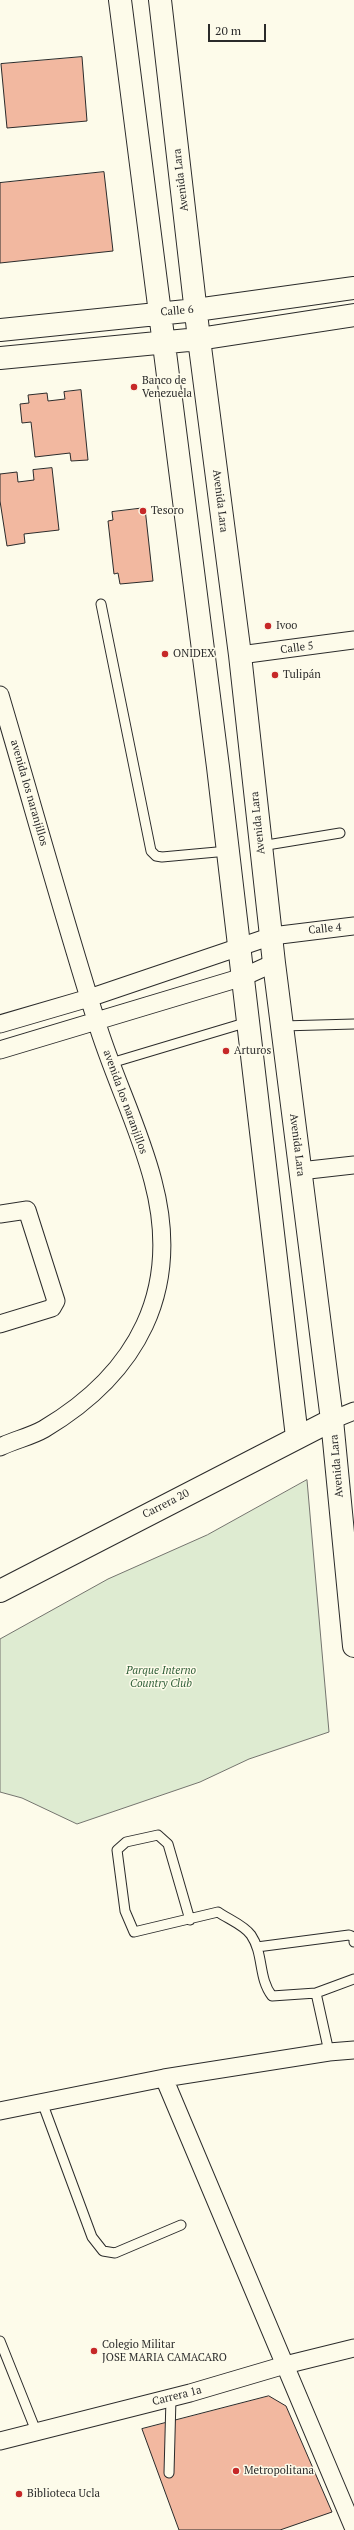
<!DOCTYPE html>
<meta charset="utf-8">
<style>
body{margin:0}
#map{position:relative;width:354px;height:2530px;overflow:hidden;background:#fdfbea;font-family:"PT Serif",serif}
canvas{display:block}
.scale{position:absolute;left:208px;top:24px;width:58px;height:18px;box-sizing:border-box;border:2px solid #2b2b2b;border-top:0;padding-left:5px;font-size:12px;line-height:14px;white-space:nowrap;color:#2b2b2b;-webkit-text-stroke:3px #fdfbea;paint-order:stroke}
</style>
<div id="map">
<canvas width="354" height="2530"></canvas>
<div class="scale">20 m</div>
</div>
<script>
const c = document.querySelector('canvas').getContext('2d');
c.lineJoin = 'round';
function fillPath(path, color) { c.fillStyle = color; c.fill(path, 'evenodd'); }
function stroke(path, color, width, dash) { c.strokeStyle = color; c.lineWidth = width; c.lineCap = dash ? 'butt' : 'round'; c.setLineDash(dash || []); c.stroke(path); }
function label(font, color, halo, rows, align = 'center') {
  c.font = font + ' "PT Serif",serif'; c.lineWidth = 3; c.setLineDash([]); c.textBaseline = 'middle'; c.strokeStyle = halo; c.fillStyle = color; for (const [text, x, y, turn = 0] of rows) {
    c.save(); c.translate(x, y); c.rotate((+turn || 0) * Math.PI / 180); c.textAlign = isNaN(turn) ? turn : align; if (halo) c.strokeText(text, 0, 0); c.fillText(text, 0, 0); c.restore();
  }
}
const green = new Path2D(`
 M307,1480L329,1732L249,1759L200,1782L77,1824L22,1798L0,1792V1639L108,1579L207,1535Z`);
const building = new Path2D(`
 M82,57L87,121L7,128L1,64Z
 M104,172L113,251L0,263V183Z
 M81,390L88,460L71,461L70,453L35,457L31,422L22,423L20,404L29,403L28,395L47,393L48,401L65,399L64,392Z
 M52,468L59,530L24,534L25,543L7,546L0,501V474L17,472L18,482L34,480L33,470Z
 M145,508L153,581L120,584L118,573L114,574L108,521L113,520L112,512Z
 M269,2396L286,2406L332,2512L280,2530H179L142,2429Z`);
const lane = new Path2D(`
 M101,604L151,851L156,856L162,857L228,851
 M261,846L340,833
 M282,1026L354,1024
 M111,1063L248,1022
 M190,1920L168,1844L158,1835L126,1842L117,1850L125,1911L134,1932L218,1912C228,1919 244,1925 251,1935C264,1954 258,1978 272,1996L316,1993L329,2052
 M257,1947L349,1935L354,1937V1942
 M316,1993L354,1979
 M42,2102L92,2237L103,2251L115,2253L181,2225
 M0,2341L36,2431
 M169,2473L171,2398`);
const street = new Path2D(`
 M240,655L354,640
 M0,695C32,803 62,912 96,1020C112,1074 139,1126 153,1181C182,1290 138,1373 44,1429C30,1437 14,1440 0,1447
 M0,1024L89,998L272,936L354,926
 M0,1050L243,977L274,963
 M300,1171L354,1165
 M0,1214L27,1210L56,1301L52,1308L0,1324
 M332,1420L354,1411
 M164,2078L354,2529
 M0,2111L164,2078L329,2052L354,2050
 M0,2441L190,2393L285,2365L354,2348`);
const secondary = new Path2D(`
 M120,0L218,767L297,1437
 M160,0L199,339L240,655L274,963L332,1420L354,1646
 M0,330L196,310L354,288
 M0,358L199,339L354,315
 M0,1591L332,1420`);
const markers = [
 [134,387,4,"#c62828"],
 [143,511,4,"#c62828"],
 [268,626,4,"#c62828"],
 [165,654,4,"#c62828"],
 [275,675,4,"#c62828"],
 [226,1051,4,"#c62828"],
 [94,2351,4,"#c62828"],
 [236,2471,4,"#c62828"],
 [19,2494,4,"#c62828"]
];
const streetNames = [
 ["Avenida Lara",181,180,-97],
 ["Calle 6",177,311,-5],
 ["Avenida Lara",220,501,83],
 ["Calle 5",297,648,-7],
 ["avenida los naranjillos",29,793,74],
 ["Avenida Lara",258,823,-96],
 ["Calle 4",325,929,-6],
 ["avenida los naranjillos",125,1102,70],
 ["Avenida Lara",297,1145,83],
 ["Avenida Lara",337,1466,-95],
 ["Carrera 20",166,1504,-27],
 ["Carrera 1a",177,2396,-14]
];
const poiNames = [
 ["Banco de",142,381],
 ["Venezuela",142,394],
 ["Tesoro",151,511],
 ["Ivoo",276,626],
 ["ONIDEX",173,654],
 ["Tulipán",283,675],
 ["Arturos",234,1051],
 ["Colegio Militar",102,2345],
 ["JOSE MARIA CAMACARO",102,2358],
 ["Metropolitana",244,2471],
 ["Biblioteca Ucla",27,2494]
];
const parkNames = [
 ["Parque Interno",161,1671],
 ["Country Club",161,1684]
];
fillPath(green, '#deebd1');
stroke(green, '#74746e', 1);
fillPath(building, '#f2b8a0');
stroke(building, '#2b2b2b', 1);
stroke(lane, '#2b2b2b', 11);
stroke(street, '#2b2b2b', 19);
stroke(secondary, '#2b2b2b', 24);
stroke(lane, '#fdfbea', 9);
stroke(street, '#fdfbea', 17);
stroke(secondary, '#fdfbea', 22);
for (const [x, y, r, color] of markers) { const dot = new Path2D(); dot.arc(x, y, r, 0, 2 * Math.PI); c.fillStyle = color; c.fill(dot); stroke(dot, '#fdfbea', 1.5); }
label('11px', '#2b2b2b', '#fdfbea', streetNames);
label('11px', '#2b2b2b', '#fdfbea', poiNames, 'left');
label('italic 11px', '#34623c', '#fdfbea', parkNames);
</script>
